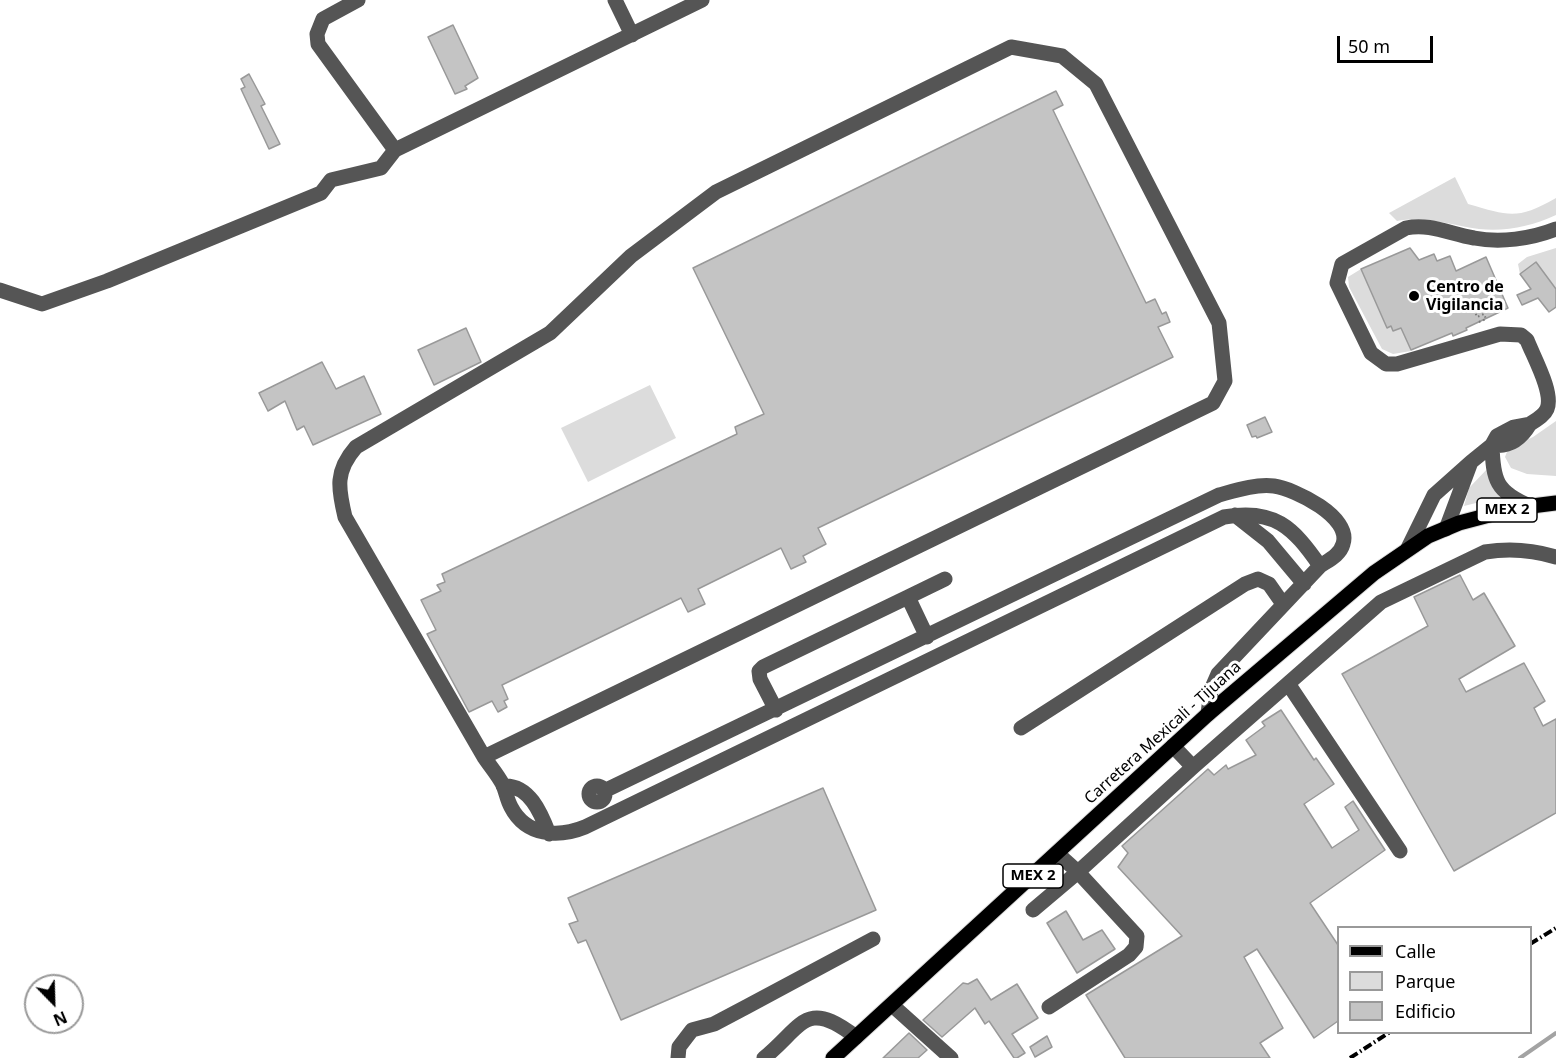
<!DOCTYPE html>
<style>
body{margin:0}
#map{position:relative;width:1556px;height:1058px;overflow:hidden;background:#fff;font-family:"Noto Sans",sans-serif}
canvas{display:block}
.legend{position:absolute;left:1337px;top:926px;width:195px;height:108px;box-sizing:border-box;background:#fff;border:2px solid #999;margin:0;padding:8px 10px;list-style:none;font-size:18px;color:#000}
.legend li{display:flex;align-items:center;gap:12px;height:30px}
.legend b{width:30px;border:2px solid #999}
.north{position:absolute;left:24px;top:974px;width:60px;height:60px;box-sizing:border-box;background:#fff;border:2px solid #999;border-radius:50%;rotate:157deg;font-size:16px;font-weight:700;line-height:24px;text-align:center;color:#000}
.north::after{content:'';display:block;margin:auto;width:21px;height:27px;background:#000;clip-path:polygon(50% 0,100% 100%,50% 72%,0 100%)}
.scale{position:absolute;left:1337px;top:36px;width:96px;height:27px;box-sizing:border-box;border:3px solid #000;border-top:0;padding-left:8px;font-size:18px;line-height:21px;white-space:nowrap;color:#000;-webkit-text-stroke:4px #fff;paint-order:stroke}
</style>
<div id="map">
<canvas width="1556" height="1058"></canvas>
<ul class="legend">
<li><b style="height:8px;background:#000"></b>Calle</li>
<li><b style="height:16px;background:#dcdcdc"></b>Parque</li>
<li><b style="height:16px;background:#c4c4c4"></b>Edificio</li>
</ul>
<div class="north">N</div>
<div class="scale">50 m</div>
</div>
<script>
const c = document.querySelector('canvas').getContext('2d');
c.lineJoin = 'round';
function fillPath(path, color) { c.fillStyle = color; c.fill(path, 'evenodd'); }
function stroke(path, color, width, dash) { c.strokeStyle = color; c.lineWidth = width; c.lineCap = dash ? 'butt' : 'round'; c.setLineDash(dash || []); c.stroke(path); }
function label(font, color, halo, rows, align = 'center') {
  c.font = font + ' "Noto Sans",sans-serif'; c.lineWidth = 6; c.setLineDash([]); c.textBaseline = 'middle'; c.strokeStyle = halo; c.fillStyle = color; for (const [text, x, y, turn = 0] of rows) {
    c.save(); c.translate(x, y); c.rotate((+turn || 0) * Math.PI / 180); c.textAlign = isNaN(turn) ? turn : align; if (halo) c.strokeText(text, 0, 0); c.fillText(text, 0, 0); c.restore();
  }
}
const green = new Path2D(`
 M1455,177L1468,204C1510,216 1517,220 1556,198V215C1532,226 1506,232 1479,229C1450,225 1426,216 1397,221L1389,213Z
 M1556,248V289L1536,262L1520,274L1518,264L1527,257Z
 M1361,269L1387,328L1391,326L1393,331L1401,328L1411,351L1393,354L1382,349L1349,287L1348,277Z
 M650,385L676,438L588,482L561,428Z
 M1556,421V476L1527,474L1511,468L1505,457L1508,449L1533,437Z
 M1489,467L1500,497L1464,506L1469,488Z`);
const stream = new Path2D(`
 M1520,1058L1556,1033`);
const building = new Path2D(`
 M453,25L478,78L465,86L467,89L455,94L428,37Z
 M249,74L265,104L261,106L280,144L269,149L241,89L245,87L241,79Z
 M1056,91L1063,105L1053,110L1146,303L1155,299L1162,314L1166,312L1170,322L1158,327L1173,357L818,528L826,544L803,556L806,562L791,569L781,548L698,589L705,604L688,612L681,598L502,685L508,699L504,701L507,707L498,712L492,701L469,712L427,634L436,630L421,600L441,591L437,585L445,582L442,574L737,434L735,427L764,414L693,268Z
 M1410,248L1419,260L1434,254L1437,261L1450,256L1456,271L1486,257L1508,308L1466,328L1467,330L1453,336L1452,333L1411,350L1401,328L1393,331L1391,326L1387,328L1361,269Z
 M1536,262L1556,289V307L1549,312L1538,298L1522,305L1517,295L1531,289L1520,274Z
 M466,328L481,362L434,385L418,350Z
 M322,362L336,389L364,376L381,414L313,445L304,426L297,430L285,401L268,411L259,393Z
 M1265,417L1272,432L1257,438L1256,436L1252,437L1247,425Z
 M1460,575L1473,600L1484,593L1515,646L1459,679L1466,692L1524,663L1545,701L1534,708L1543,726L1556,719V813L1454,871L1342,674L1428,626L1414,597Z
 M1281,710L1314,760L1316,758L1334,784L1304,804L1332,848L1359,830L1345,807L1353,801L1385,850L1310,903L1338,945V1021L1314,1038L1257,949L1244,957L1283,1028L1260,1043L1270,1058H1125L1086,995L1182,936L1118,867L1128,853L1122,846L1208,769L1214,775L1226,765L1228,769L1256,755L1246,740L1265,726L1262,722Z
 M823,788L876,910L621,1020L586,940L578,943L569,924L578,921L568,898Z
 M1066,911L1083,940L1102,930L1115,949L1077,973L1047,923Z
 M977,979L991,1000L1017,984L1038,1018L1012,1034L1025,1053L1017,1058H1014L989,1021L985,1024L975,1008L942,1037L923,1020L963,983L968,984Z
 M909,1033L927,1050L918,1058H883Z
 M1047,1036L1052,1047L1035,1057L1030,1047Z`);
const path = new Path2D(`
 M1479,322L1486,319L1484,314L1477,317L1475,312L1482,309`);
const minor = new Path2D(`
 M358,0L323,19L317,34L318,44L395,150
 M615,0L632,35
 M0,290L42,304L107,281L321,193L331,180L381,168L395,150L702,0
 M1530,424C1536,420 1544,416 1547,409C1554,393 1533,356 1527,340L1521,335L1500,334L1397,364H1386L1371,353L1337,283L1342,264L1406,228C1430,223 1450,234 1474,238C1500,243 1531,239 1556,229
 M1492,445C1493,480 1496,492 1530,506
 M1235,515L1268,541L1304,584
 M1446,529L1471,462L1492,445L1497,436L1514,427L1530,424C1521,439 1510,448 1492,445
 M1408,548L1434,495L1471,462
 M908,597L945,579
 M1289,685L1400,851
 M776,710L760,679L759,671L763,667L908,597L927,637
 M1021,728L1245,584L1258,579L1269,584L1283,604
 M1173,746L1193,767
 M484,757L1213,403L1225,381L1219,323L1096,84L1062,56L1011,47L716,192L631,256L550,333L356,447C335,471 338,488 345,517L484,757C490,766 498,775 503,785C506,792 507,800 511,807C526,836 558,838 585,827L1224,517C1274,508 1293,527 1320,566
 M503,786C529,784 541,813 549,834
 M589 794a8 8 0 1 1 16 0a8 8 0 1 1-16 0Z
 M604,791L1219,495C1237,490 1255,484 1274,486C1295,489 1352,517 1343,544C1340,555 1329,560 1320,566L1218,674L1211,690L1208,714
 M1058,854L1078,872L1193,767L1381,602L1485,552C1509,548 1533,550 1556,557
 M1033,910L1078,872L1137,936L1136,947L1129,955L1049,1007
 M892,1005L951,1058
 M678,1058L679,1047L692,1030L714,1024L748,1006L873,939
 M764,1058C803,1026 805,998 856,1037`);
const major = new Path2D(`
 M833,1058L1208,714L1374,573L1428,536L1459,523L1516,508L1556,503`);
const rail = new Path2D(`
 M1530,944L1556,928
 M1350,1058L1390,1032`);
const markers = [
 [1414,296,6,"#000"]
];
const shields = [
 [1507,510,60],
 [1033,876,60]
];
const shieldNames = [
 ["MEX 2",1507,510],
 ["MEX 2",1033,876]
];
const poiNames = [
 ["Centro de",1426,287],
 ["Vigilancia",1426,305]
];
const streetNames = [
 ["Carretera Mexicali - Tijuana",1163,733,-42]
];
fillPath(green, '#dcdcdc');
stroke(stream, '#a3a3a3', 4);
fillPath(building, '#c4c4c4');
stroke(building, '#999', 1.5);
stroke(major, '#dbdbdb', 17);
stroke(path, '#777', 2, [1.5, 3]);
stroke(minor, '#555', 15);
stroke(major, '#000', 15);
stroke(rail, '#000', 4, [9, 3, 1.5, 3]);
for (const [x, y, r, color] of markers) { const dot = new Path2D(); dot.arc(x, y, r, 0, 2 * Math.PI); c.fillStyle = color; c.fill(dot); stroke(dot, '#fff', 2); }
for (const [x, y, w] of shields) { const box = new Path2D(); box.roundRect(x - w / 2, y - 12, w, 24, 4.5); c.fillStyle = '#fff'; c.fill(box); stroke(box, '#000', 1.5); }
label('bold 15px', '#000', null, shieldNames);
label('bold 16px', '#000', '#fff', poiNames, 'left');
label('16px', '#000', '#fff', streetNames);
</script>
